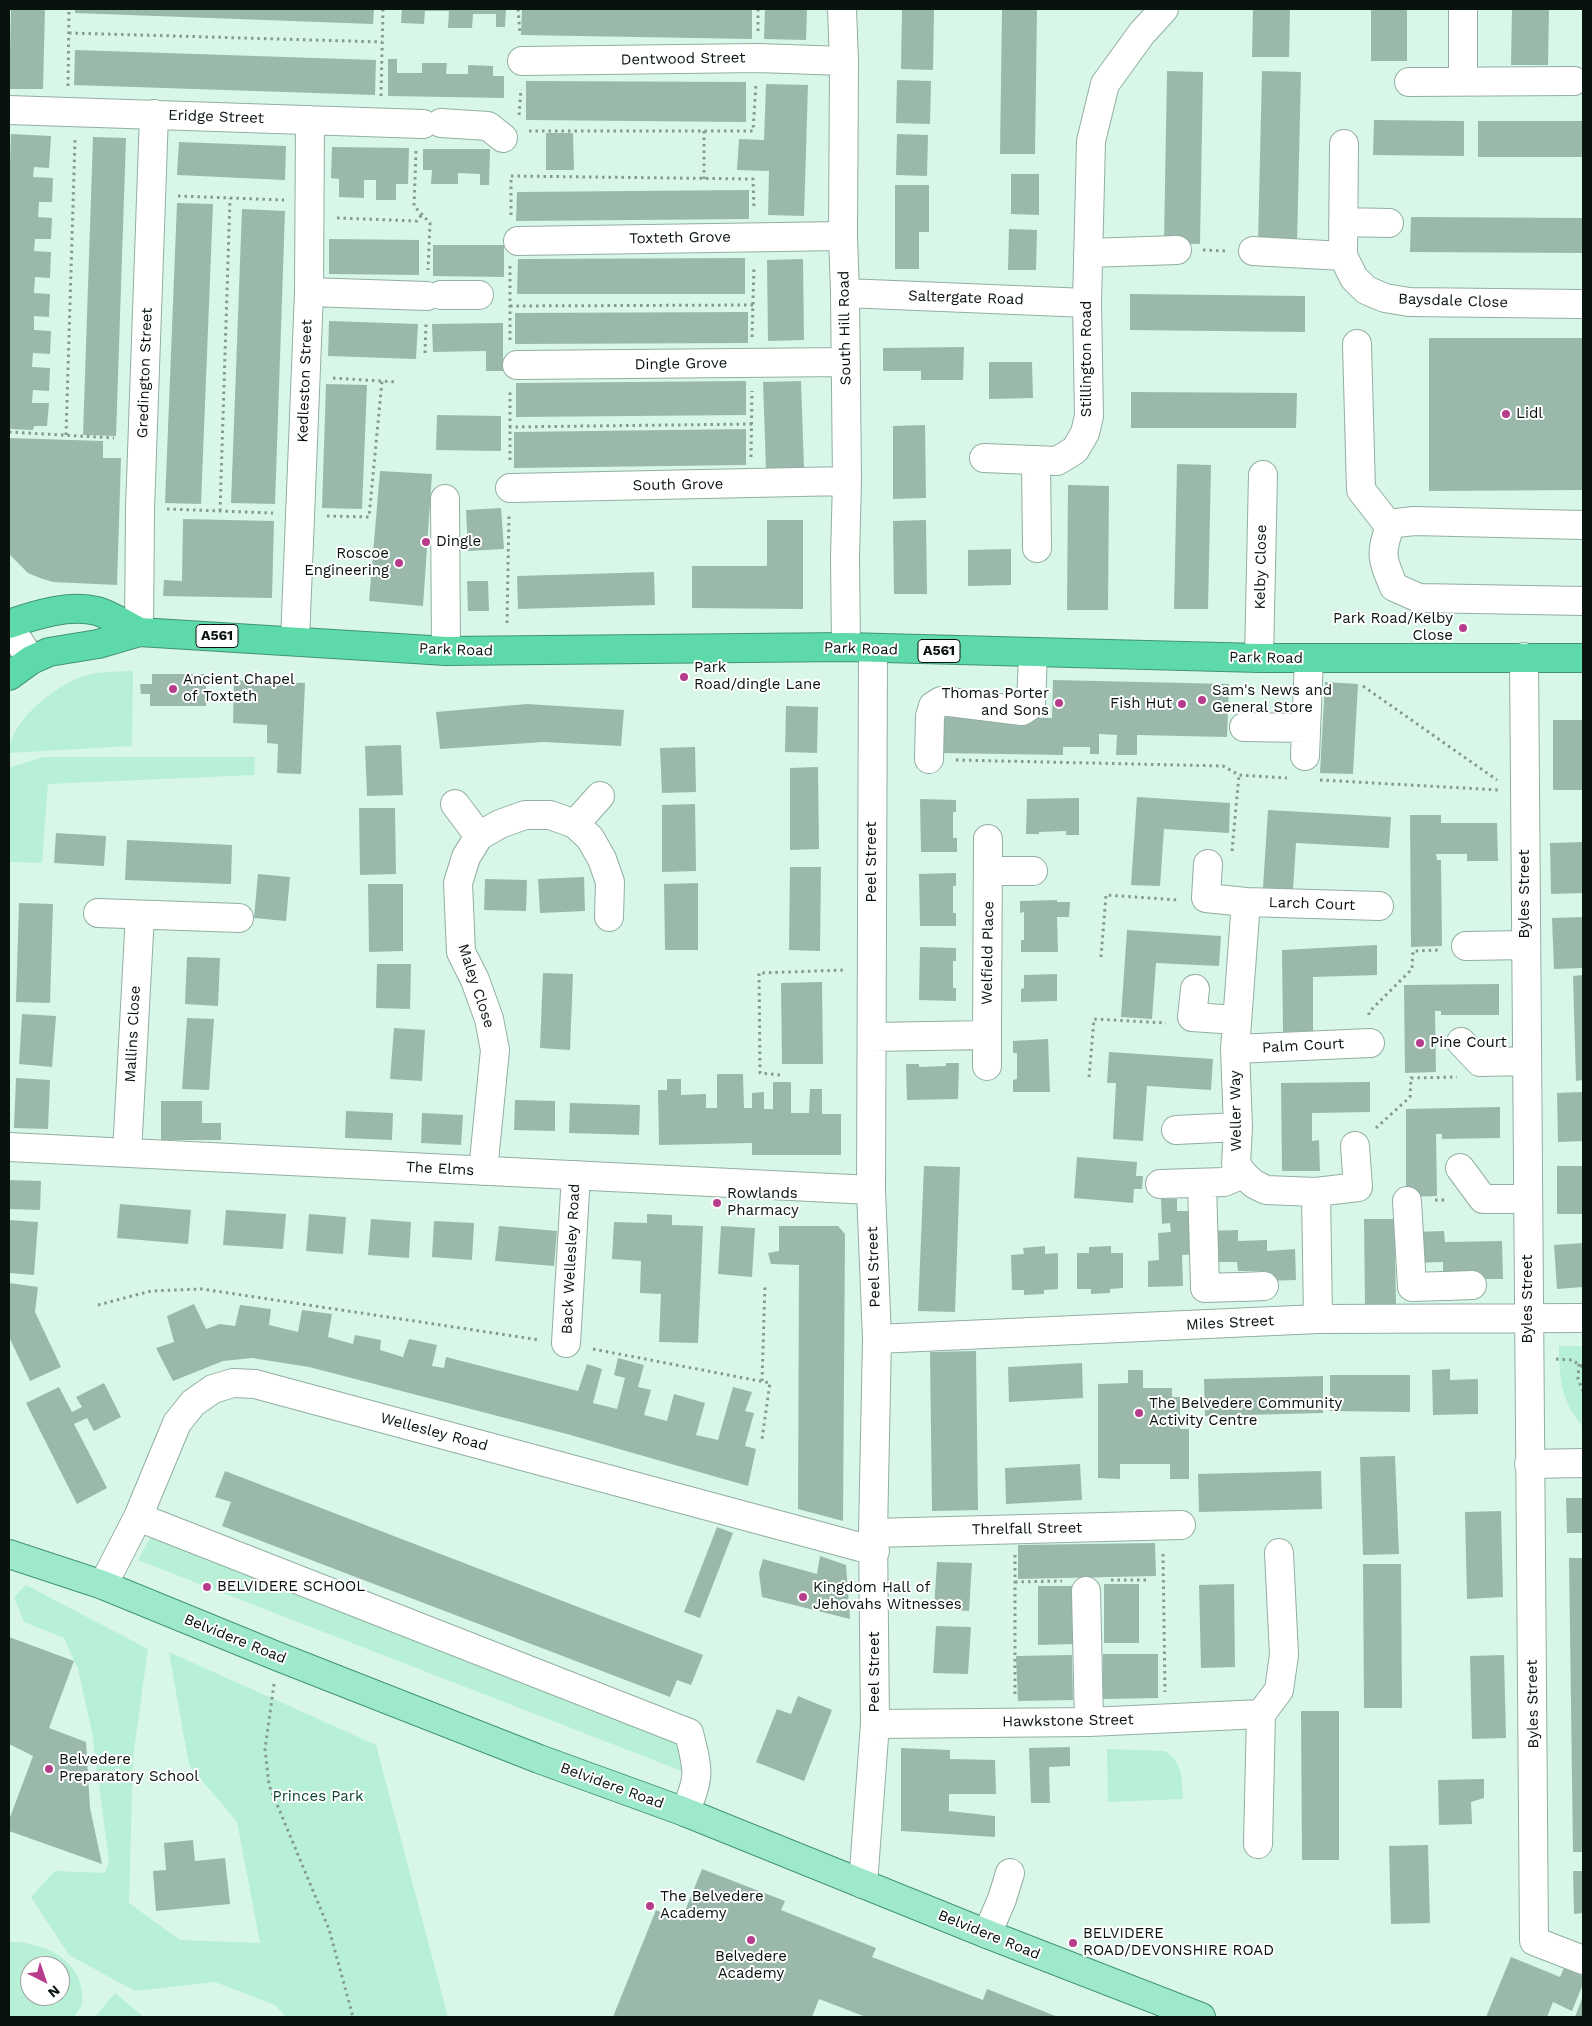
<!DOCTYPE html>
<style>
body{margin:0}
#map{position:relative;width:1592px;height:2026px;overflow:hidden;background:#d8f7e8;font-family:"Work Sans",sans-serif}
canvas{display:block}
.frame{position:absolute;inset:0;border:10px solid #08120e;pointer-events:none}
.north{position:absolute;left:20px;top:1956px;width:50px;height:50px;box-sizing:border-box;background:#fff;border:1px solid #9ca09f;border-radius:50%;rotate:139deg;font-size:14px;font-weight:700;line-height:20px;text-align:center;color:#08120e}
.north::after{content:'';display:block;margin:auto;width:18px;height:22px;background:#b83c8c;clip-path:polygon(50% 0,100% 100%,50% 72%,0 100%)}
</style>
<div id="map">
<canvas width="1592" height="2026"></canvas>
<div class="frame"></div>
<div class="north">N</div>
</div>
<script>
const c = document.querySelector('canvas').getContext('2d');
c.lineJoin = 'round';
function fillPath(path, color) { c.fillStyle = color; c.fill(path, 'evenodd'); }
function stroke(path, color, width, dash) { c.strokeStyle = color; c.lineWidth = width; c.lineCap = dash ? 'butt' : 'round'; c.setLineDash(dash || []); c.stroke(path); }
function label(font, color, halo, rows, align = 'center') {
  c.font = font + ' "Work Sans",sans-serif'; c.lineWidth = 4; c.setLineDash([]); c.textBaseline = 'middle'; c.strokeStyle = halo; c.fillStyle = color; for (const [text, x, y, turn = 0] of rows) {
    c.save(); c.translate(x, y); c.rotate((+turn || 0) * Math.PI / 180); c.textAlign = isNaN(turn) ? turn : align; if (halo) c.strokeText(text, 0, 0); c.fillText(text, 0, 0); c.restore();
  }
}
const green = new Path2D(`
 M133,671L132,746L9,753C9,720 62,680 91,674C104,671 120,672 133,671Z
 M43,757H255L254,775L48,784L42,863L9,862V768Z
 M1559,1346H1583V1426C1561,1403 1559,1377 1559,1346Z
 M151,1536L685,1744L687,1773L138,1560Z
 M26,1585L148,1649L133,1757L129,1903L180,1940L260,1943L237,1822L189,1765L169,1652L376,1745L448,2017H286L275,2005L215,1982L135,1991L69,1955L31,1897L55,1871L105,1873L109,1861L92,1732L78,1669L64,1638L24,1622L14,1597Z
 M1107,1749L1165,1751C1184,1764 1181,1777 1183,1799L1108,1802Z
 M9,1942C40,1941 79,1958 82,1992C82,1996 83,2001 82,2004C81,2008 76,2014 74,2017H9ZM30,1966H60V1996H30Z
 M115,1993L144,2017H95Z`);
const building = new Path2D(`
 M11,9H45L43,89H9Z
 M75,9H374L373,24L75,13Z
 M402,9H506L505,27H496V14H473L472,28H448L449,11H425L424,24L401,23Z
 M522,9H752V39L521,35Z
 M765,9H807L806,40L764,39Z
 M902,9H934L933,70L901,69Z
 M1002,9H1037L1035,154H1000Z
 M1253,9H1290L1289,57H1252Z
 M1371,9H1407V61H1371Z
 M1512,9H1549L1548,65H1511Z
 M75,50L376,60L375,95L74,85Z
 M388,59H397V73H422V63H447L446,74H468V65L493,66V76H504V98L388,96Z
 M1167,71L1203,72L1200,244L1164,243Z
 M1262,71L1301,72L1297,244L1258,243Z
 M897,80L931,81L930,124L896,123Z
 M526,81L746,82V122L526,120Z
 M766,84L808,85L804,216L768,215L769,171L737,170L739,139L764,140Z
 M1374,120L1464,121V156L1373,155Z
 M1478,121H1583V157H1478Z
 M546,133H573L574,170H546Z
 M11,134L51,136L49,168L34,167L33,177L53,178L52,202H39L38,217L52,218L51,239H35L34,251L51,252L50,278L35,277L34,293L50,294L49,317L34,316V330L51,331L50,354L33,353L32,367L50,368L49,391L33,390L32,403H49L47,426H34L33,430L9,429V187Z
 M897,134L928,135L927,176L896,175Z
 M93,137L126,138L116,436L83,435Z
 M179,142L286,146L285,180L177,175Z
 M332,147L409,148L408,184H396V200H376V180H364V198L339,197V179L331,178Z
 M423,149H490L489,185H480V174L458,173V184H431L432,170H423Z
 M1011,174H1039V215L1011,214Z
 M895,185H929V232H919V269H895Z
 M749,190V219L516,221L517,192Z
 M177,203L213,204L201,504L165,503Z
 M242,209L285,211L275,504L231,503Z
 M1411,217L1583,218V253L1410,252Z
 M1009,229L1037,230L1036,270H1008Z
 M329,239L419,240V275L329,274Z
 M433,245H504V277L433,276Z
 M745,258V294H517L518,259Z
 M803,259L804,340L768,341L767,260Z
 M1130,294L1305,296V332L1130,330Z
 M748,312V343L515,344V313Z
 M329,321L418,324L416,359L328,356Z
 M503,323V371H486V351L433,352L432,324Z
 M1429,338H1583V490L1429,491Z
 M964,347L963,380H921V371H883V348Z
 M989,362H1032L1033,398L989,399Z
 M746,381V415L516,417V383Z
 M801,381L804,468L766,469L763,382Z
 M326,384L367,385L362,509L322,508Z
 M1131,392L1297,393L1296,428H1131Z
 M437,415L501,416V451L436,450Z
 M925,425L926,498L893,499V426Z
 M746,429V465L514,468V432Z
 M9,438L103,441V458H121L117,585L53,582L40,578L28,573L9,554Z
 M1177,464L1211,465L1208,609H1174Z
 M380,471L432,474L423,606L369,601Z
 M1068,485L1109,486L1108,610H1067Z
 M501,508L504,549L468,551L466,510Z
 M183,519L274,521L272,598L163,596L164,580L182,581Z
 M767,520H803V609L692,608V566H767Z
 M926,520L927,594H894L893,521Z
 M1011,549V585L968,586V550Z
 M654,572L655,605L518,609L517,576Z
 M467,581H488L489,611H468Z
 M152,674H206V706H150V694H141L140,684H152Z
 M234,680L305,683L301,774L277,773L278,744L267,743V725L233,723Z
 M1053,680L1229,684L1227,737L1137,735V755H1116L1117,735L1099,734V754H1090V747H1063V755L941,753L942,717L1052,718Z
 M1325,682L1358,684L1353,774L1320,773Z
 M527,704L624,710L621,746L544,742L440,749L436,712Z
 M786,706L818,707L817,753L785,752Z
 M1553,720H1583V790H1553Z
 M401,745L403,795L367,796L365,746Z
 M695,747L696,792L662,793L660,748Z
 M818,767L819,849L790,850V768Z
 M1137,797L1230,803L1229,833L1164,829L1160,886L1131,885Z
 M1079,798V835H1066V831L1039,832V834H1026L1027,799Z
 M920,799L956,800V812H953V838H957V852H921Z
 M695,804L696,871L662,872V805Z
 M359,808H395L396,874L360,875Z
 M1268,810L1391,817L1389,848L1296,843L1293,890L1263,888Z
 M1410,815H1441V823H1497L1498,861H1467V854H1436L1437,860H1441L1442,946L1411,947Z
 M56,833L106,836L104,866L54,863Z
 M127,840L232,845L231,884L125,880Z
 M1583,842V893L1551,894L1550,843Z
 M790,867H821L820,951L789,950Z
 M956,873V886H953V913H956V926H920L919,874Z
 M258,874L290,877L286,921L254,918Z
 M584,877L585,911L540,913L538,879Z
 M485,879L527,880L526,911L484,910Z
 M698,883V950H665L664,884Z
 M368,884H403V951L369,952Z
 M1057,900V902H1070L1069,917H1057L1058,952H1021V940H1024V912L1020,913V901Z
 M19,903L53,904L50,1003L16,1002Z
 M1583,917V968L1554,969L1552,918Z
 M1127,930L1221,936L1219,966L1156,963L1152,1019L1121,1017Z
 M1377,945V975L1313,977V1031L1283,1032L1282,950Z
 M920,947L956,948V961H953V988H956V1001L919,1000Z
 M187,957L220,958L218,1006L185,1004Z
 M377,964H411L410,1009L376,1008Z
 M543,973L573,974L570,1050L540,1048Z
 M1057,974V1001L1021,1002V989L1024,988V975Z
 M1583,975V1080L1576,1081L1573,976Z
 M822,982L823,1064H782L781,983Z
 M1499,984V1015H1441V1011H1435L1436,1072L1405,1073L1404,985Z
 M22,1014L56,1016L52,1067L19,1064Z
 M187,1018L214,1019L209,1090L182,1089Z
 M394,1028L425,1030L422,1081L390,1079Z
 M1048,1039L1050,1092H1013V1080L1017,1079V1053H1013V1041Z
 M1109,1052L1213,1059L1211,1090L1147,1086L1143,1141L1113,1139L1116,1083H1107Z
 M946,1063H959L958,1099L907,1100L906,1064H919V1067L946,1066Z
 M717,1074H743L744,1108H752V1093L764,1092V1109H773V1082H791V1113H809L810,1089H822V1114H841V1155H752V1143L659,1145L658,1090H667V1079H681V1095L706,1094V1108H717Z
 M16,1078L50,1080L48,1129L14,1128Z
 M1370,1082V1112L1312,1113V1141L1319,1140L1320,1171H1282L1281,1083Z
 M1583,1092V1141L1558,1142L1557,1093Z
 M515,1100L555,1101V1131L514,1130Z
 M161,1101H202V1123H221V1140H161Z
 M570,1103L640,1105L639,1135L569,1133Z
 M1500,1107V1138L1442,1139V1134H1436L1437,1196L1406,1197V1109Z
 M346,1111L393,1113L392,1140L345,1138Z
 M422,1113L463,1115L461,1145L421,1143Z
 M1077,1157L1137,1162L1136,1176H1143L1142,1189H1134L1133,1203L1074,1198Z
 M924,1166L960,1167L955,1312L918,1311Z
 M1557,1166H1583V1214H1557Z
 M9,1180L41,1181L40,1210L9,1209Z
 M1161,1199H1177V1211H1196L1197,1254L1182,1255L1183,1286L1148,1287V1261L1159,1260L1158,1233L1171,1232L1170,1223L1162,1224Z
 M120,1204L191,1210L188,1244L117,1238Z
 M226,1210L286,1214L283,1249L223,1245Z
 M309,1214L346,1217L343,1254L306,1251Z
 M647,1214L672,1215V1225L703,1226L698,1343L659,1342L661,1294L640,1293L641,1261L612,1259L614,1222L647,1223Z
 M371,1219L411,1222L409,1258L368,1255Z
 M1364,1219H1402L1403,1248L1395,1249L1396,1304L1365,1305Z
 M9,1220L38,1222L34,1275L9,1273Z
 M434,1221L474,1223L472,1260L432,1257Z
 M499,1226L557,1231L554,1266L495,1261Z
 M721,1226L755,1228L752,1277L718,1274Z
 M779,1226H838L845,1234L843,1521L798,1509L799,1265L771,1264L768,1253L779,1251Z
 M1238,1230V1241L1267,1240V1251L1295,1249L1296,1280L1267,1281L1265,1271H1238L1237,1262H1210L1208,1231Z
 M1444,1231L1445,1242L1502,1241L1503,1279H1472V1272H1443V1262L1414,1263V1232Z
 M1583,1243V1287L1557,1289L1554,1245Z
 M1045,1246V1254L1058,1253V1289L1044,1290V1294L1024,1295V1290H1012L1011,1255L1024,1254L1023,1248Z
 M1111,1246V1253H1123V1288L1110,1289V1293L1091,1294V1289H1077V1253H1089V1247Z
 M9,1283L38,1287L35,1312L61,1367L30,1381L9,1337Z
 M194,1304L206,1329L220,1324L235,1326L240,1305L271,1309L269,1325L298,1332L302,1310L332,1314L328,1337L353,1344L355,1335L381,1340L380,1350L403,1357L409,1339L437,1345L432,1366L444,1368L446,1357L578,1391L587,1364L602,1369L593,1403L617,1409L625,1378L614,1375L618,1358L644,1365L638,1387L651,1390L644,1415L667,1421L674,1394L705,1403L696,1435L718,1440L733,1387L752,1392L745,1411L754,1413L745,1446L756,1449L748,1486L567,1434L309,1367L252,1358L223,1361L173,1381L156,1348L174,1342L167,1316Z
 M976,1351L978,1510L932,1511L930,1352Z
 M1082,1363L1083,1398L1009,1402L1008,1367Z
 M1450,1369V1380L1478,1379V1414L1433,1415L1432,1370Z
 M1128,1370H1143V1388H1172V1397H1180V1429H1189V1479H1170V1464H1120V1479L1098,1478V1384L1128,1383Z
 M1330,1375H1410V1412L1330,1411Z
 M1323,1376V1413L1205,1416L1204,1379Z
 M104,1383L121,1417L94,1431L87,1418L74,1424L107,1488L77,1504L26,1403L59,1387L72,1412L82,1407L76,1397Z
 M1395,1456L1399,1554L1363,1555L1360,1457Z
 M1080,1464L1082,1500L1006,1504L1005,1468Z
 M225,1471L703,1655L691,1685L677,1680L670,1697L222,1526L231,1502L215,1497Z
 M1321,1471L1322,1509L1199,1512L1198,1474Z
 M1566,1498H1583V1533H1567Z
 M1501,1511L1503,1597L1467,1599L1465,1512Z
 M717,1527L733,1533L700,1618L684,1612Z
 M1155,1543L1156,1576L1018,1579V1545Z
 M820,1556L846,1565L850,1619L762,1597L759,1573L763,1559L817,1574Z
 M1569,1558H1583V1852H1573Z
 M937,1562L972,1563L969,1611L934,1609Z
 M1363,1564H1401L1402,1708H1364Z
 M1104,1584H1139V1643H1104Z
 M1234,1584L1235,1667L1201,1668L1199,1585Z
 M1038,1586H1072L1073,1644L1038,1645Z
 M936,1626L971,1627L968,1674L933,1673Z
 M9,1637L74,1661L49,1728L86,1742L90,1808L102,1864L9,1831V1820L33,1756L9,1744Z
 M1103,1654H1158V1698L1103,1699Z
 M1072,1655L1073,1700L1018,1701L1016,1656Z
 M1504,1655L1506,1738L1472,1739L1470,1656Z
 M798,1696L832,1710L804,1781L756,1762L777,1709L791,1714Z
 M1301,1711H1339V1860H1302Z
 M1070,1747V1766L1049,1767L1050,1803H1031L1029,1748Z
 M901,1748L950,1750V1759L995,1760L996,1794H949V1811L995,1816V1837L901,1831Z
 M1484,1779V1798L1471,1802L1472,1824L1439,1825L1438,1780Z
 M193,1840L195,1861L225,1858L230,1904L156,1911L153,1871L166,1870L164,1843Z
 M1428,1845L1430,1923L1391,1924L1389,1846Z
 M702,1869L785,1901L781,1910L876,1948L872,1957L983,2000L987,1989L1058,2017H866L819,1999L812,2017H613L656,1910L681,1921Z
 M1573,1871H1583V1913L1574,1914Z
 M1511,1957L1560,1977L1564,1968L1583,1976V1984L1572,2011L1553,2002L1547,2017H1486Z
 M1583,1996V2017H1575Z`);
const path = new Path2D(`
 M518,9L520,35
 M758,31V9
 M69,33L382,42
 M68,86L69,9
 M381,96L383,9
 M519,115L521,89
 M529,131H753L756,84
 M704,131V179
 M416,151L414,206L430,223L428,270
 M178,196L284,200
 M511,215V176L753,179L754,209
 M337,218L417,221L422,214
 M1203,250L1227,251
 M510,306L753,305
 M752,337L754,266
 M510,340V266
 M425,353L426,324
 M333,378L397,382
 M509,427L752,424
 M9,432L114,438
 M66,435L75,140
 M751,457L752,391
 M510,460V391
 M167,509L273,513
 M220,511L230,198
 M327,516L369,517L382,381
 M507,623L509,514
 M1363,686L1497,780
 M956,760L1223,766L1239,775L1287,778
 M1320,780L1499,790
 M1232,851L1239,775
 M1101,957L1106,895L1178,900
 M1369,1015V1012L1412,969L1413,951L1440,950
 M780,1075L760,1073L759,973L846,970
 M1089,1077L1094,1019L1166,1023
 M1376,1128L1410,1097L1411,1078L1457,1077
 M1435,1200H1448
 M98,1305L151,1291L202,1289L540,1340
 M593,1349L770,1383L762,1439
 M1556,1359L1572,1360L1583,1367
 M1579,1364L1578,1379L1583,1391
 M762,1381L765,1285
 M1163,1554L1165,1692
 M1015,1555V1696
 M1111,1580H1146
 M1015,1582L1062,1581
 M274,1684L265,1749L269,1785L329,1929L353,2017`);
const minor = new Path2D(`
 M842,9L844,61L843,236L845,293L847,481L845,557L846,647
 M522,61L758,58L844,61
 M1463,81V9
 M1409,82L1574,81
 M9,110L423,124
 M441,123L488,126L503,138
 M1344,144L1343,256L1354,278L1366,290L1385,298L1409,302L1583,304
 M1343,222L1389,223
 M518,241L843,236
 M1253,251L1343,256
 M1088,253L1177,250
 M309,292L427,296
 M845,293L1087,303
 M441,295H479
 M1357,344L1361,490L1390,527
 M517,365L846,362
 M984,458L1057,461L1075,450L1085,433L1089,416L1087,303L1091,141L1105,84L1142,33L1164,9
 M1036,461L1037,548
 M510,488L847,481
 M445,499L446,651
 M1583,525L1414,521L1397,523L1390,527C1379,554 1383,561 1394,587L1419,598L1583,601
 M9,626L31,660
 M139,632L140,509L154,114
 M295,641L309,292L310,120
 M1524,657L1534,1941L1583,1960
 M1259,658L1263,475
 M1244,727L1305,728
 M1305,756L1309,658
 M929,759L930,716L933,706L941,701L1022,711L1031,705L1033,653
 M455,804L479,836
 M575,824L600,796
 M1208,864L1206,898L1246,902L1379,906
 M989,871H1033
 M1246,902L1235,1049L1238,1127L1236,1164L1243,1174L1254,1184L1266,1190L1316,1192L1318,1319
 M98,913L239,918
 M1466,946L1526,945
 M1195,989L1192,1017L1237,1020
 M987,1035V1066
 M872,1037L987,1035L988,839
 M1461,1042L1480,1062L1526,1061
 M1235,1049L1370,1043
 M1176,1130L1238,1127
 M9,1147L871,1190
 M127,1153L140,915
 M1460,1168L1483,1199H1527
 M483,1171L495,1050L489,1019L475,980L461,952L458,883L466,857L479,836L500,824L525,815H550L575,824L590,838L602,859L610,882L609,917
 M1202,1183L1205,1288L1236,1287
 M1160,1184L1224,1182L1243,1174
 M1316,1192L1358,1187L1355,1146
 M1407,1201L1412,1287L1442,1286
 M1447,1286L1472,1285
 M1242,1287L1264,1286
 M877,1339L1318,1319L1583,1318
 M566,1343L576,1175
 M1529,1464L1583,1463
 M138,1517L689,1733C698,1770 701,1776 685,1812
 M873,1533L1181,1525
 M103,1585L138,1517L177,1423L193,1403L213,1389L233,1383L255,1384L875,1551
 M1086,1591L1089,1722
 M1261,1714L1279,1690L1284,1655L1279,1553
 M875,1724L1089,1722L1261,1714
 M1258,1844L1261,1714
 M863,1884L875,1724L873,1533L877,1339L871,1190L873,650
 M987,1934L1002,1899L1010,1873`);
const major = new Path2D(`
 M9,1554L103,1585L279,1657L539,1759L685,1812L987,1934L1201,2017`);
const highway = new Path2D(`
 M9,624C35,615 69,604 97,611C111,615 126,625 139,632
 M9,676L31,660L49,652L98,644L139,632L446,651L846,647L1259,658H1583`);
const markers = [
 [1506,414,5,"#b83c8c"],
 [426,542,5,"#b83c8c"],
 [399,563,5,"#b83c8c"],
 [1463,628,5,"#b83c8c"],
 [684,677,5,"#b83c8c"],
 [173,689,5,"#b83c8c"],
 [1202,700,5,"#b83c8c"],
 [1059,703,5,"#b83c8c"],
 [1182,704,5,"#b83c8c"],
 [1420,1043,5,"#b83c8c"],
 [717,1203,5,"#b83c8c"],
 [1139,1413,5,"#b83c8c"],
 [207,1587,5,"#b83c8c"],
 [803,1597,5,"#b83c8c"],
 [49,1769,5,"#b83c8c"],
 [650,1906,5,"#b83c8c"],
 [751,1940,5,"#b83c8c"],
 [1073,1943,5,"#b83c8c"]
];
const shields = [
 [217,636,42],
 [939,651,42]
];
const shieldNames = [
 ["A561",217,636],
 ["A561",939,651]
];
const streetNames = [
 ["Dentwood Street",683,59,-1],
 ["Eridge Street",216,117,2],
 ["Toxteth Grove",680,238,-1],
 ["Saltergate Road",966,298,2],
 ["Baysdale Close",1453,301,2],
 ["South Hill Road",845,328,-91],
 ["Stillington Road",1087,359,-90],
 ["Dingle Grove",681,364,-1],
 ["Gredington Street",145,373,-88],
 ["Kedleston Street",305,381,-88],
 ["South Grove",678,485,-1],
 ["Kelby Close",1261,567,-89],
 ["Park Road",861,649,2],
 ["Park Road",456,650,2],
 ["Park Road",1266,658,1],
 ["Peel Street",872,862,-90],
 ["Byles Street",1525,894,-90],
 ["Larch Court",1312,904,2],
 ["Welfield Place",988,953,-89],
 ["Maley Close",476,986,72],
 ["Mallins Close",133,1034,-87],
 ["Palm Court",1303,1046,-3],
 ["Weller Way",1236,1111,-91],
 ["The Elms",440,1169,3],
 ["Back Wellesley Road",571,1259,-87],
 ["Peel Street",874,1267,-92],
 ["Byles Street",1528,1299,-90],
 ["Miles Street",1230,1323,-3],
 ["Wellesley Road",434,1432,15],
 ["Threlfall Street",1027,1529,-1],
 ["Belvidere Road",235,1639,22],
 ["Peel Street",875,1672,-90],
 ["Byles Street",1533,1704,-91],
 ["Hawkstone Street",1068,1721,-1],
 ["Belvidere Road",612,1786,20],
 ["Belvidere Road",989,1935,22]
];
const poiNames = [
 ["Lidl",1516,414],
 ["Dingle",436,542],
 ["Roscoe",389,554,"right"],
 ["Engineering",389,571,"right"],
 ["Park Road/Kelby",1453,619,"right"],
 ["Close",1453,636,"right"],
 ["Park",694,668],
 ["Road/dingle Lane",694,685],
 ["Ancient Chapel",183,680],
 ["of Toxteth",183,697],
 ["Sam's News and",1212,691],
 ["General Store",1212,708],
 ["Thomas Porter",1049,694,"right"],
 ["and Sons",1049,711,"right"],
 ["Fish Hut",1172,704,"right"],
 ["Pine Court",1430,1043],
 ["Rowlands",727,1194],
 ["Pharmacy",727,1211],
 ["The Belvedere Community",1149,1404],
 ["Activity Centre",1149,1421],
 ["BELVIDERE SCHOOL",217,1587],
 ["Kingdom Hall of",813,1588],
 ["Jehovahs Witnesses",813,1605],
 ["Belvedere",59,1760],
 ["Preparatory School",59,1777],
 ["The Belvedere",660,1897],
 ["Academy",660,1914],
 ["BELVIDERE",1083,1934],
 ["ROAD/DEVONSHIRE ROAD",1083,1951],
 ["Belvedere",751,1957,"center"],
 ["Academy",751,1974,"center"]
];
const parkNames = [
 ["Princes Park",318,1797]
];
fillPath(green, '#b7f0d6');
fillPath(building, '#9bb9ab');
stroke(minor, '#92afa1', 30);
stroke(major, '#409473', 30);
stroke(highway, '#409473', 30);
stroke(path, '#849a90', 3, [2.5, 4]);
stroke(minor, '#fff', 28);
stroke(major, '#9ee9cc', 28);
stroke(highway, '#5edaaa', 28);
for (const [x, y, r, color] of markers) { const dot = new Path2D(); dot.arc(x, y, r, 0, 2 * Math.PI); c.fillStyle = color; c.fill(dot); stroke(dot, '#fff', 2); }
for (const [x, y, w] of shields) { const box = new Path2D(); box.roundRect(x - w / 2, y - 11.5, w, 23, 4); c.fillStyle = '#fff'; c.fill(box); stroke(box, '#08120e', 1); }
label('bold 14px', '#08120e', null, shieldNames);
label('15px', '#08120e', '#fff', streetNames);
label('15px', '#08120e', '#fff', poiNames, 'left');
label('15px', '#0e4431', '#fff', parkNames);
</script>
